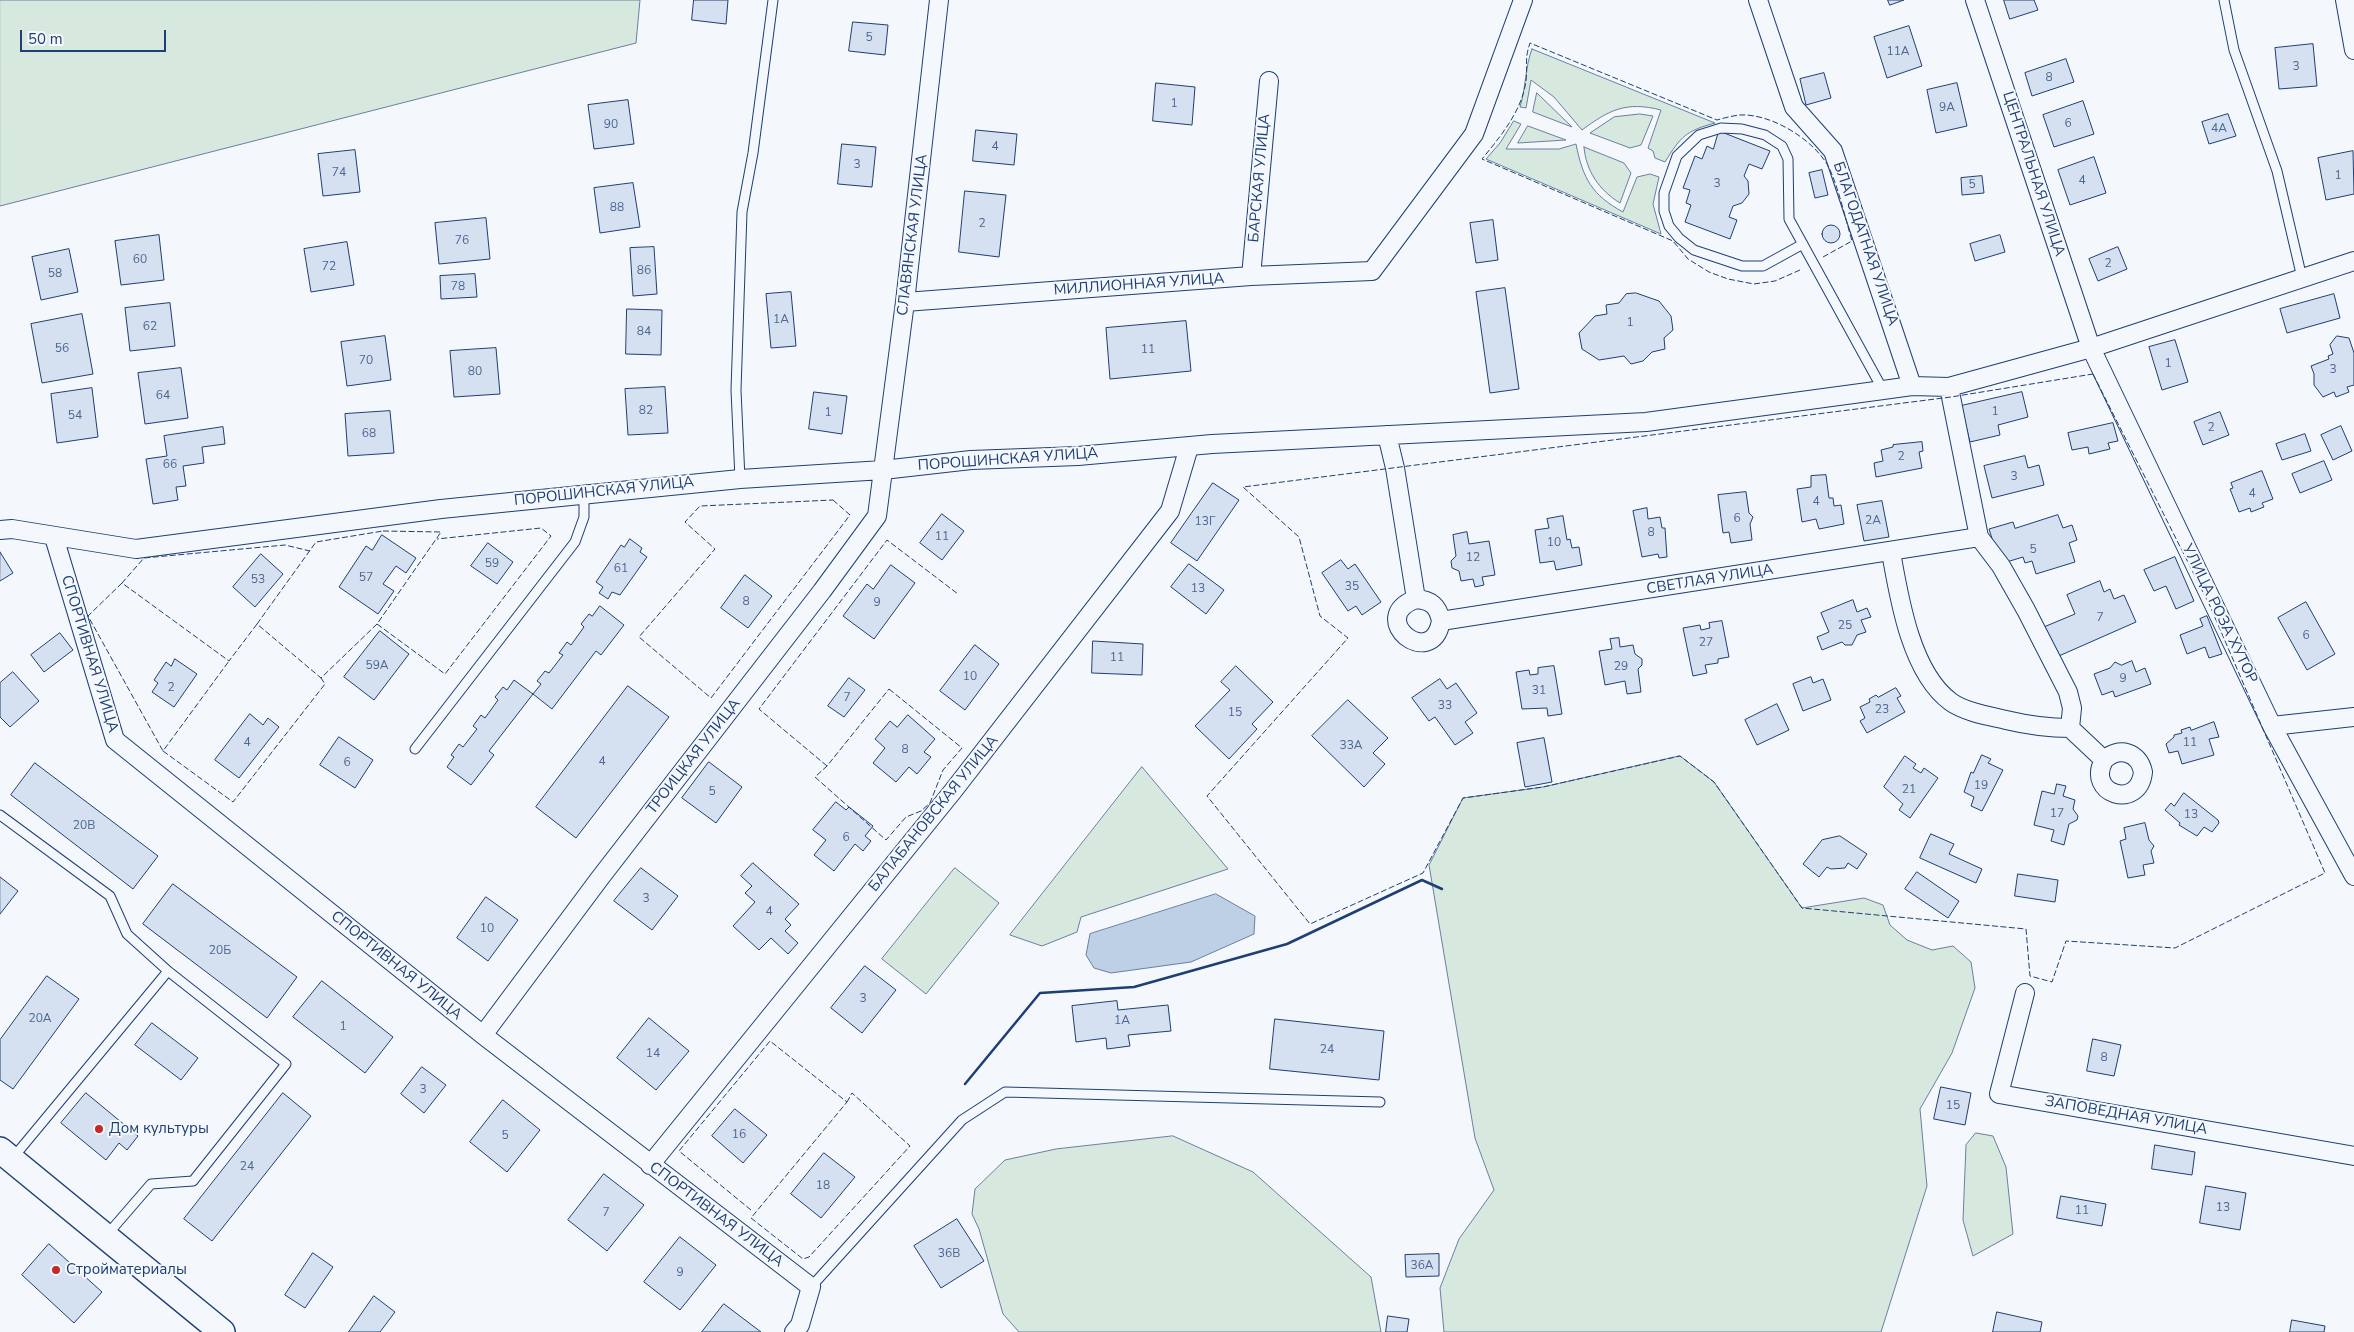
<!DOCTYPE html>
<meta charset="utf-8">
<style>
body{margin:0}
#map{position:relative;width:2354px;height:1332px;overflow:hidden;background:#f4f7fb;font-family:"Nunito Sans",sans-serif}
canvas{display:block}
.scale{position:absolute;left:20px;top:30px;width:146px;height:22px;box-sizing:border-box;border:2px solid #1d3f73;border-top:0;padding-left:6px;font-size:15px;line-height:18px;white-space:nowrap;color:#1d3f73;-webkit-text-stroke:4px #f4f7fb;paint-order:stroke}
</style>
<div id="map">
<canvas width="2354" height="1332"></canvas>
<div class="scale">50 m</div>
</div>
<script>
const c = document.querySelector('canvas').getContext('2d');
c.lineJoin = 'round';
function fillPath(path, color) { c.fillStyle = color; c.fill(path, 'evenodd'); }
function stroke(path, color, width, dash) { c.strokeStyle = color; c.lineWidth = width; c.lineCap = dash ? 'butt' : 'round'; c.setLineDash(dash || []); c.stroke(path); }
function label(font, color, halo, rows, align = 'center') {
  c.font = font + ' "Nunito Sans",sans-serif'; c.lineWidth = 4; c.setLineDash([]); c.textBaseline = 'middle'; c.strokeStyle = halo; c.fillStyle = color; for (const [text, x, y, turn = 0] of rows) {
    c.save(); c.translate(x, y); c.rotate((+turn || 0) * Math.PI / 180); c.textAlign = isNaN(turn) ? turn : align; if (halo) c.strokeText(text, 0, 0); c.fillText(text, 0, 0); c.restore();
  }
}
const green = new Path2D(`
 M0,0H640L636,43L0,206Z
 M1532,49L1715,123C1686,131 1681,136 1665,162L1655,158L1653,151L1648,148L1661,110C1626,101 1609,110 1582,130L1554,97L1531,80L1526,108L1520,107C1526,88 1525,67 1532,49Z
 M1537,93L1572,127L1533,112Z
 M1640,114L1653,116L1641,145L1630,148L1590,133L1614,117Z
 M1514,121L1521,124L1506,149H1559L1576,144C1583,179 1592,195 1623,212L1637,177L1650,174L1659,177L1653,204L1661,234L1486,159L1500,143Z
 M1528,126L1566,140L1518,143Z
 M1584,147L1624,163L1631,173L1620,203C1599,190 1586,171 1584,147Z
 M1680,756L1714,782L1802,908L1864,898L1883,905L1890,925L1907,940L1932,950L1953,946L1971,962L1975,988L1952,1053L1920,1109L1927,1186L1881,1332H1444L1440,1288L1459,1239L1494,1190L1475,1138L1429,865L1463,798L1543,787Z
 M1142,767L1228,869L1081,917L1077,932L1042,946L1010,935Z
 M955,868L999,903L926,994L882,959Z
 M1976,1133L1993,1136L2006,1167L2013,1234L1973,1256L1963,1220L1966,1145Z
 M1173,1136L1253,1172L1371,1277L1381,1332H1019L1003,1314L979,1229L972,1214L975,1189L1005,1160L1056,1149Z`);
const water = new Path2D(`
 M1216,894L1255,916L1254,934L1191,962L1111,973L1094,968L1086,955L1090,934Z`);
const building = new Path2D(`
 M694,0H728L726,24L692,20Z
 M1888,0H1904L1890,5Z
 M2004,0H2034L2038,10L2010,19Z
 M853,22L888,25L885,55L849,51Z
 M1909,26L1922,66L1887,78L1874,37Z
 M2313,44L2317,86L2279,89L2275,48Z
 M2066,59L2074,82L2032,96L2025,73Z
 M1824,73L1831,98L1806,105L1800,79Z
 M1156,83L1195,87L1192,125L1153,121Z
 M1957,83L1967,126L1936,133L1927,90Z
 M628,100L634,144L594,149L588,105Z
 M2083,101L2094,134L2054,147L2043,115Z
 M2228,114L2236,136L2209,144L2202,122Z
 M976,130L1017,134L1014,165L973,161Z
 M1719,131L1770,151L1762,169L1749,164L1744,176L1748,181L1749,194L1742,203L1733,206L1729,217L1737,220L1730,239L1685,222L1691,205L1686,203L1690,190L1683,188L1695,156L1702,159L1707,146L1713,149Z
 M842,144L876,147L872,187L838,184Z
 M355,150L360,192L323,196L318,154Z
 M2353,151L2354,194L2326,200L2318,158Z
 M2094,157L2106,193L2070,205L2058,170Z
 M1822,170L1828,195L1815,198L1809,173Z
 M1982,176L1984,193L1962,195L1961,178Z
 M633,183L640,227L600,233L594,188Z
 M965,191L1006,195L999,257L959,252Z
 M486,218L490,259L439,264L435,223Z
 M1493,220L1498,260L1476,263L1470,223Z
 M1822 234a9 9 0 1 1 18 0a9 9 0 1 1-18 0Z
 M159,235L164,280L121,285L115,241Z
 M2000,235L2005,252L1975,261L1970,244Z
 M347,242L354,285L311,292L304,249Z
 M654,247L657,294L633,296L630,248Z
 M2118,247L2127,269L2098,281L2089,259Z
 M69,249L78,292L41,300L32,257Z
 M475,274L477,297L441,299L440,276Z
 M1505,288L1519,389L1490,393L1476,292Z
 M791,292L796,346L771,348L766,294Z
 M1636,293L1659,301L1671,316L1673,330L1664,338L1665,349L1652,352L1643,361L1631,364L1624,356L1599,360L1582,349L1579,333L1595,316L1607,314L1606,305L1619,303L1626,294Z
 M2334,294L2340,318L2287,333L2280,309Z
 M170,303L175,346L130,351L125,308Z
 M627,309L662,310L661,355L626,354Z
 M82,314L93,374L42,383L31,324Z
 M1186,321L1191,371L1110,379L1106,328Z
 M385,336L391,380L347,386L341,342Z
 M2337,336L2349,338L2354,353V385L2347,387L2349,392L2336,397L2334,392L2323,397L2314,385V374L2311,366L2329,359L2328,356L2333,354L2330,345Z
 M2175,340L2188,382L2162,390L2149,347Z
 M496,348L500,394L454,397L450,351Z
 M181,368L188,418L145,424L138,373Z
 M665,387L668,433L628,435L625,389Z
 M92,388L98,437L57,443L51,394Z
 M814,392L847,396L842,434L809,429Z
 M2022,392L2028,417L1998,425L2000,435L1970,442L1961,406Z
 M390,411L394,453L348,456L345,414Z
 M2220,412L2229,435L2203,445L2194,422Z
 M2113,423L2118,441L2108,443L2110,449L2089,454L2088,447L2072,450L2068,433Z
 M2341,426L2352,451L2333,460L2321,435Z
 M223,427L225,444L202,447L204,463L183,466L186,486L176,487L178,500L153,504L146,459L167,456L164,436Z
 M2305,434L2311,451L2282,460L2276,444Z
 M1922,442L1923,451L1919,452L1922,468L1876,477L1874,463L1883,461L1881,450L1893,447V445Z
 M2025,456L2028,468L2039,465L2044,485L1992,498L1984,466Z
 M2324,461L2332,480L2300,493L2292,474Z
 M2262,471L2273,499L2262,503L2264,507L2251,512L2250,508L2239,512L2230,489L2233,488L2231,483Z
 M1826,475L1829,498H1833L1834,506L1841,505L1844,524L1819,529L1816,519L1802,522L1797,489L1811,487V476Z
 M1213,483L1239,500L1197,561L1171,543Z
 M1746,492L1749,513L1753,517L1750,524L1752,540L1731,543L1729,532L1723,533L1718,495Z
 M1882,501L1889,537L1864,541L1857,505Z
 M1647,508L1648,519L1660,517L1662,528H1665L1667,557L1659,558L1658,554L1642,557L1633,511Z
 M942,514L964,531L942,560L920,543Z
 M2058,515L2063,528L2072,525L2077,540L2069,543L2075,562L2036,574L2032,561L2025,563L2023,557L2000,564L1989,529L2013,522L2015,528Z
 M1563,516L1567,540L1570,539L1572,548L1579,547L1582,565L1556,570L1554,561L1540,563L1535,530L1549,528L1547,519Z
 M1467,532L1469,544L1489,541L1495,575L1482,577L1484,585L1475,587L1473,579L1461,581L1459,571L1452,568L1451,561L1456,556L1453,535Z
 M382,535L416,558L406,573L396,566L383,584L394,591L378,614L339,587L366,546L372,550Z
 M630,539L642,548L640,552L647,557L620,595L612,592L608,599L599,593L603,587L596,582L621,545L624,547Z
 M488,543L513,562L497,584L471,566Z
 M0,552L13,573L0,581Z
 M261,554L283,574L255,607L233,587Z
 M2175,557L2194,601L2176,609L2166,586L2154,591L2144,570Z
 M1341,560L1348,569L1355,564L1381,602L1362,615L1356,606L1348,611L1322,573Z
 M1189,564L1224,590L1206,614L1171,587Z
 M891,565L915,583L874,639L843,616L867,584L873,589Z
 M745,575L772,596L748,628L721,608Z
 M2100,581L2104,592L2110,589L2114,599L2124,595L2136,622L2052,659L2039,629L2075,614L2067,595Z
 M1853,600L1857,612L1867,608L1871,617L1861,620L1866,632L1857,635L1852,645H1845L1842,642L1822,650L1817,637L1829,632L1821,613Z
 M2306,602L2335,654L2307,670L2278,618Z
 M600,606L624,625L601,655L596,651L552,709L533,694L489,751L494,755L471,785L447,767L454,757L451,755L459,744L463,747L477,729L473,726L481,715L485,718L498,700L495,697L503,687L507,690L514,680L533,694L541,684L537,681L545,671L549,673L563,655L559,653L567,642L571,645L584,627L581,624L589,614L592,616Z
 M2207,616L2222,654L2209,658L2205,647L2187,654L2180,635L2203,626L2200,619Z
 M1722,621L1729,657L1718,659V663L1705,665L1707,673L1693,676L1683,628L1700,625L1701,630L1710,628L1709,623Z
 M380,631L409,654L374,700L344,677Z
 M60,633L73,650L44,672L31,655Z
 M1619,638L1620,647L1633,645L1635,654L1642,659V665L1638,669L1641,692L1627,694L1625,681L1605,685L1599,651L1612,649L1610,639Z
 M1093,641L1143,644L1142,675L1092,673Z
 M975,645L999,664L965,710L940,691Z
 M175,659L197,674L174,707L152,692L158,683L154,680L166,662L171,666Z
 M2132,661L2136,672L2145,668L2151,684L2115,697L2113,691L2102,695L2094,674L2110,668L2115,662L2121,665Z
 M1236,666L1273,702L1252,724L1257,729L1229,759L1195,726L1230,690L1221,682Z
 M1554,666L1562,714L1548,716L1547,708L1522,709L1516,672L1529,670L1530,675L1538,674V668Z
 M13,672L39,701L10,727L0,717V683Z
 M1811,677L1813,683L1823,679L1831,700L1803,711L1793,684Z
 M849,678L865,690L844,717L828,706Z
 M1440,679L1447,689L1456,683L1477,713L1465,722L1473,733L1455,745L1435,717L1429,721L1412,698Z
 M628,686L669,717L576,838L536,807Z
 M1896,688L1901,696L1897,698L1905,712L1867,733L1860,721L1865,718L1860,707L1870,702L1869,699L1876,695L1878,697Z
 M1348,700L1388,738L1373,753L1385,764L1364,787L1312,736Z
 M1777,704L1789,730L1757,745L1745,720Z
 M250,714L263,725L268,718L279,727L239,778L215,760Z
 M908,715L935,739L924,752L931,757L917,774L909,767L896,782L873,763L885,748L875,739L890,721L897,727Z
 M2214,722L2219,737L2209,739L2214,755L2182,764L2178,751L2169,753L2166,744L2174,737V735L2182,733L2181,730L2190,727L2191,730Z
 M339,737L373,760L355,788L320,765Z
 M1544,738L1552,782L1525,787L1517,743Z
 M1982,755L1991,759L1988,763L2003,770L1982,811L1971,806L1974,797L1964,792L1971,772L1973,773Z
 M1905,756L1916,764L1913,768L1921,773L1924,768L1938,778L1910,818L1899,810L1903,804L1884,787Z
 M709,762L742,787L716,823L682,798Z
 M35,763L158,856L133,889L11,795Z
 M2057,784L2066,786L2063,796L2075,800L2073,809L2078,816L2077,820L2069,824L2064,845L2051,841L2054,830L2034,825L2042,791L2054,794Z
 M2184,793L2218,820L2219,823L2212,832L2204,827L2197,836L2179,825L2180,823L2165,810L2171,803L2174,806Z
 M836,802L846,810L849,807L873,826L865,836L871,841L863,851L855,844L834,871L814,855L826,840L813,830Z
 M2145,823L2149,840L2154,846L2151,851L2154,863L2143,865L2145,875L2128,878L2120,841L2126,839L2124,828Z
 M1931,834L1954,844L1949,854L1982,869L1976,883L1920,858Z
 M1840,836L1867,854L1857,869L1848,863L1845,868L1831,869L1827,867L1819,877L1803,864L1822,840Z
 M753,863L799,904L785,919L791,925L785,931L798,943L788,954L771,938L759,950L733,926L755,902L745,893L752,886L741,876Z
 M641,868L678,896L652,930L614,901Z
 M1917,872L1959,901L1948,918L1905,889Z
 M2018,874L2058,880L2055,902L2015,896Z
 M0,877L18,891L0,914Z
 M173,884L297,977L267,1018L143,924Z
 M486,897L518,920L488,961L457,938Z
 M865,966L896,990L862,1033L831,1008Z
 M47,976L79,999L13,1089L0,1080V1040Z
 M322,981L393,1037L365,1073L293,1017Z
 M1117,1001L1118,1010L1168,1005L1171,1031L1128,1035L1130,1046L1107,1049L1106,1038L1076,1042L1072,1006Z
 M649,1018L689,1051L656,1090L617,1058Z
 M1275,1019L1384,1031L1379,1080L1270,1069Z
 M152,1023L198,1058L181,1080L135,1045Z
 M2093,1039L2121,1045L2114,1076L2087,1071Z
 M422,1067L446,1085L424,1113L401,1094Z
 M1941,1087L1971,1093L1965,1125L1934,1119Z
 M86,1093L138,1136L127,1150L119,1143L106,1160L61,1123Z
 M283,1093L311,1116L212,1241L184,1219Z
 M503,1100L540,1130L507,1172L470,1142Z
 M735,1109L767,1135L743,1163L712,1136Z
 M2155,1145L2195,1152L2192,1175L2152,1169Z
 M824,1153L855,1177L821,1218L791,1194Z
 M604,1174L644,1205L607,1251L568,1220Z
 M2206,1186L2246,1193L2240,1230L2200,1223Z
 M2061,1196L2106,1204L2102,1226L2057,1218Z
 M957,1219L984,1261L941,1288L914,1246Z
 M680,1237L716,1265L680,1310L644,1282Z
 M49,1244L102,1292L74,1323L22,1275Z
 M313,1253L333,1267L305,1308L285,1295Z
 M1439,1254V1276L1406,1277L1405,1255Z
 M374,1296L395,1312L380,1332H349Z
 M724,1304L761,1332H702Z
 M1997,1312L2042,1322L2040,1332H1993Z
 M1388,1316L1409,1319L1407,1332H1386Z
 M2292,1320L2325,1326L2324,1332H2290Z`);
const lane = new Path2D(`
 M2224,0L2234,50L2277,171L2302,278
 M1803,244L1763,266H1742L1694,250L1679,238L1669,226L1664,211V193L1677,156L1699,135L1721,128L1742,129L1765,135L1782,146L1788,159L1789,219L1883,390
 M740,479L736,390L742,212L753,153L773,0
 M415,749L575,542L584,517V494
 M0,815L110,896L127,934L168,971
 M12,1159L168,971L286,1064L193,1181L151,1184L106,1236
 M811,1287L962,1120L1005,1092L1380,1102`);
const street = new Path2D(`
 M1758,0L1794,107L1833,151L1912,386
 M1975,0L2091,348L2272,726L2354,876
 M2345,0L2354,50
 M1251,276L1269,81
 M905,302L1251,276L1372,271L1474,134L1523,0
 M1949,387L1979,537L2001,566L2026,610L2068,692L2072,708L2070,728L2104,760C2085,794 2139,811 2143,772C2139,752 2119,746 2104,760
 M1387,435L1395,468L1416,599
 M0,530L12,529L136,549L441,509L740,479L883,470L971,460L1078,456L1212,444L1646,422L1883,390L1912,386L1949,387L2091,348L2354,261
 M54,537L115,740L483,1035L811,1287L800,1325L794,1332
 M1891,552C1899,598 1911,673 1951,702C1965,712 1989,716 2006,720C2027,725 2048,728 2070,728
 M1441,621C1432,672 1365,618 1416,599C1431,600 1438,606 1441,621L1979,537
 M2272,726L2354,717
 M2025,993L1999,1094L2354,1156
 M483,1035L600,878L822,591L877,516L905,302L939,0
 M650,1165L953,791L1170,511L1189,447`);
const secondary = new Path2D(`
 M0,1150L222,1332`);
const fence = new Path2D(`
 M1800,270L1775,281L1754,284L1728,279L1709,272L1688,259L1673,241L1482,159C1500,137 1522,111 1526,81C1528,66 1524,60 1530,43L1717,120C1724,118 1732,116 1739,115C1770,113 1811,138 1827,164C1837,181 1846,221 1852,241L1823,257
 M2093,374L2210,606L2325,873L2175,948L2066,941L2052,982L2030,976L2026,929L1802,908L1714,782L1680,756L1543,787L1463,798L1423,873L1310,924L1207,796L1348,638L1320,616L1299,537L1243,487L1951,397Z
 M833,500L850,515L711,698L639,637L715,549L685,522L700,506Z
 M383,531L441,532L377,624L321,678L257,624L316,542Z
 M122,583L88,616L163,751L229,661
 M257,624L229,661L122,583L144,558L285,545L310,551
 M377,624L445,674L551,536L541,528L437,539
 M889,689L962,748L943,770L930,803L921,811L906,817L886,840L815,777L827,766Z
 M163,751L233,802L325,684L321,678
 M827,766L759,709L887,540L958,594
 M751,1210L679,1151L770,1041L847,1102L751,1218L803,1259L809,1257L910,1146L852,1093L847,1102`);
const wall = new Path2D(`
 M965,1084L1040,993L1134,987L1287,944L1422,880L1442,889`);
const markers = [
 [99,1129,5,"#c62828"],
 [56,1270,5,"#c62828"]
];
const numberNames = [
 ["5",869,38],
 ["11А",1898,52],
 ["3",2296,67],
 ["8",2049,78],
 ["1",1174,104],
 ["9А",1947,108],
 ["6",2068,124],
 ["90",611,125],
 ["4А",2219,129],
 ["4",995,147],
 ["3",857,165],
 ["74",339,173],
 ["1",2338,176],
 ["4",2082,181],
 ["3",1717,184],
 ["5",1972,185],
 ["88",617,208],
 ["2",982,224],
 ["76",462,241],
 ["60",140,260],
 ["2",2108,264],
 ["72",329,267],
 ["86",644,271],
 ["58",55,274],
 ["78",458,287],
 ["1А",781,320],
 ["1",1630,323],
 ["62",150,327],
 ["84",644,332],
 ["56",62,349],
 ["11",1148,350],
 ["70",366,361],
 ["1",2168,364],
 ["3",2333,370],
 ["80",475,372],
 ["64",163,396],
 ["82",646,411],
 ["1",1995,412],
 ["1",828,413],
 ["54",75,416],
 ["2",2211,428],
 ["68",369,434],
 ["2",1901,457],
 ["66",170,465],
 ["3",2014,477],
 ["4",2252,494],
 ["4",1816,502],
 ["6",1737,519],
 ["2А",1873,521],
 ["13Г",1205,522],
 ["8",1651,533],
 ["11",942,537],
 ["10",1554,543],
 ["5",2033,550],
 ["12",1473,558],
 ["59",492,564],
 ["61",621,569],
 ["57",366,578],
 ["53",258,580],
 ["35",1352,587],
 ["13",1198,589],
 ["8",746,602],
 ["9",877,603],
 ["7",2100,618],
 ["25",1845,626],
 ["6",2306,636],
 ["27",1706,643],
 ["11",1117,658],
 ["59А",377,666],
 ["29",1621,667],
 ["10",970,677],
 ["9",2123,679],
 ["2",171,688],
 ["31",1539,691],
 ["7",847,698],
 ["33",1445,706],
 ["23",1882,710],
 ["15",1235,713],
 ["4",247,743],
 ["11",2190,743],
 ["33А",1351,746],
 ["8",905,750],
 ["4",602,762],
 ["6",347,763],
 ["19",1981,786],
 ["21",1909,790],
 ["5",712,792],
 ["17",2057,814],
 ["13",2191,815],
 ["20В",84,826],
 ["6",846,838],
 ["3",646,899],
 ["4",769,912],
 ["10",487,929],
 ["20Б",220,951],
 ["3",863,999],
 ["20А",40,1019],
 ["1А",1122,1021],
 ["1",343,1027],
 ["24",1327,1050],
 ["14",653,1054],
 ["8",2104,1058],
 ["3",423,1090],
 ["15",1953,1106],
 ["16",739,1135],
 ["5",505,1136],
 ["24",247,1167],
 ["18",823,1186],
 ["13",2223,1208],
 ["11",2082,1211],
 ["7",606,1213],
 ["36В",949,1254],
 ["36А",1422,1266],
 ["9",680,1273]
];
const streetNames = [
 ["ЦЕНТРАЛЬНАЯ УЛИЦА",2033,174,72],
 ["БАРСКАЯ УЛИЦА",1260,178,-85],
 ["СЛАВЯНСКАЯ УЛИЦА",913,235,-83],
 ["БЛАГОДАТНАЯ УЛИЦА",1865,244,71],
 ["МИЛЛИОННАЯ УЛИЦА",1139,285,-4],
 ["ПОРОШИНСКАЯ УЛИЦА",1008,460,-4],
 ["ПОРОШИНСКАЯ УЛИЦА",604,492,-6],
 ["СВЕТЛАЯ УЛИЦА",1710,580,-9],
 ["УЛИЦА РОЗА ХУТОР",2219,614,64],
 ["СПОРТИВНАЯ УЛИЦА",89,654,73],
 ["ТРОИЦКАЯ УЛИЦА",694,757,-52],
 ["БАЛАБАНОВСКАЯ УЛИЦА",934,814,-51],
 ["СПОРТИВНАЯ УЛИЦА",396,966,39],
 ["ЗАПОВЕДНАЯ УЛИЦА",2126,1116,10],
 ["СПОРТИВНАЯ УЛИЦА",716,1215,37]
];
const poiNames = [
 ["Дом культуры",109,1129],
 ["Стройматериалы",66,1270]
];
fillPath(green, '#d7e8df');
stroke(green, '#687fa3', 1);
fillPath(water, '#bed0e5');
stroke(water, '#687fa3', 1);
fillPath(building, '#d5e0f0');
stroke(building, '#1d3f73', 1);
stroke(lane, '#1d3f73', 11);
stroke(street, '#1d3f73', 20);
stroke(secondary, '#1d3f73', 28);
stroke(lane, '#f4f7fb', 9);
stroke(street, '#f4f7fb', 18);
stroke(secondary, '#f4f7fb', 25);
stroke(fence, '#1d3f73', 1, [6, 2.5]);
stroke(wall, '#1d3f73', 2.5);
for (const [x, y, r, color] of markers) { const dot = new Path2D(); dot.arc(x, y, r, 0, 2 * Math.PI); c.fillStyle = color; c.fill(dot); stroke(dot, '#f4f7fb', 2); }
label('12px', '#4b6792', null, numberNames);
label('15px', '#1d3f73', '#f4f7fb', streetNames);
label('15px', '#1d3f73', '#f4f7fb', poiNames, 'left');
</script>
